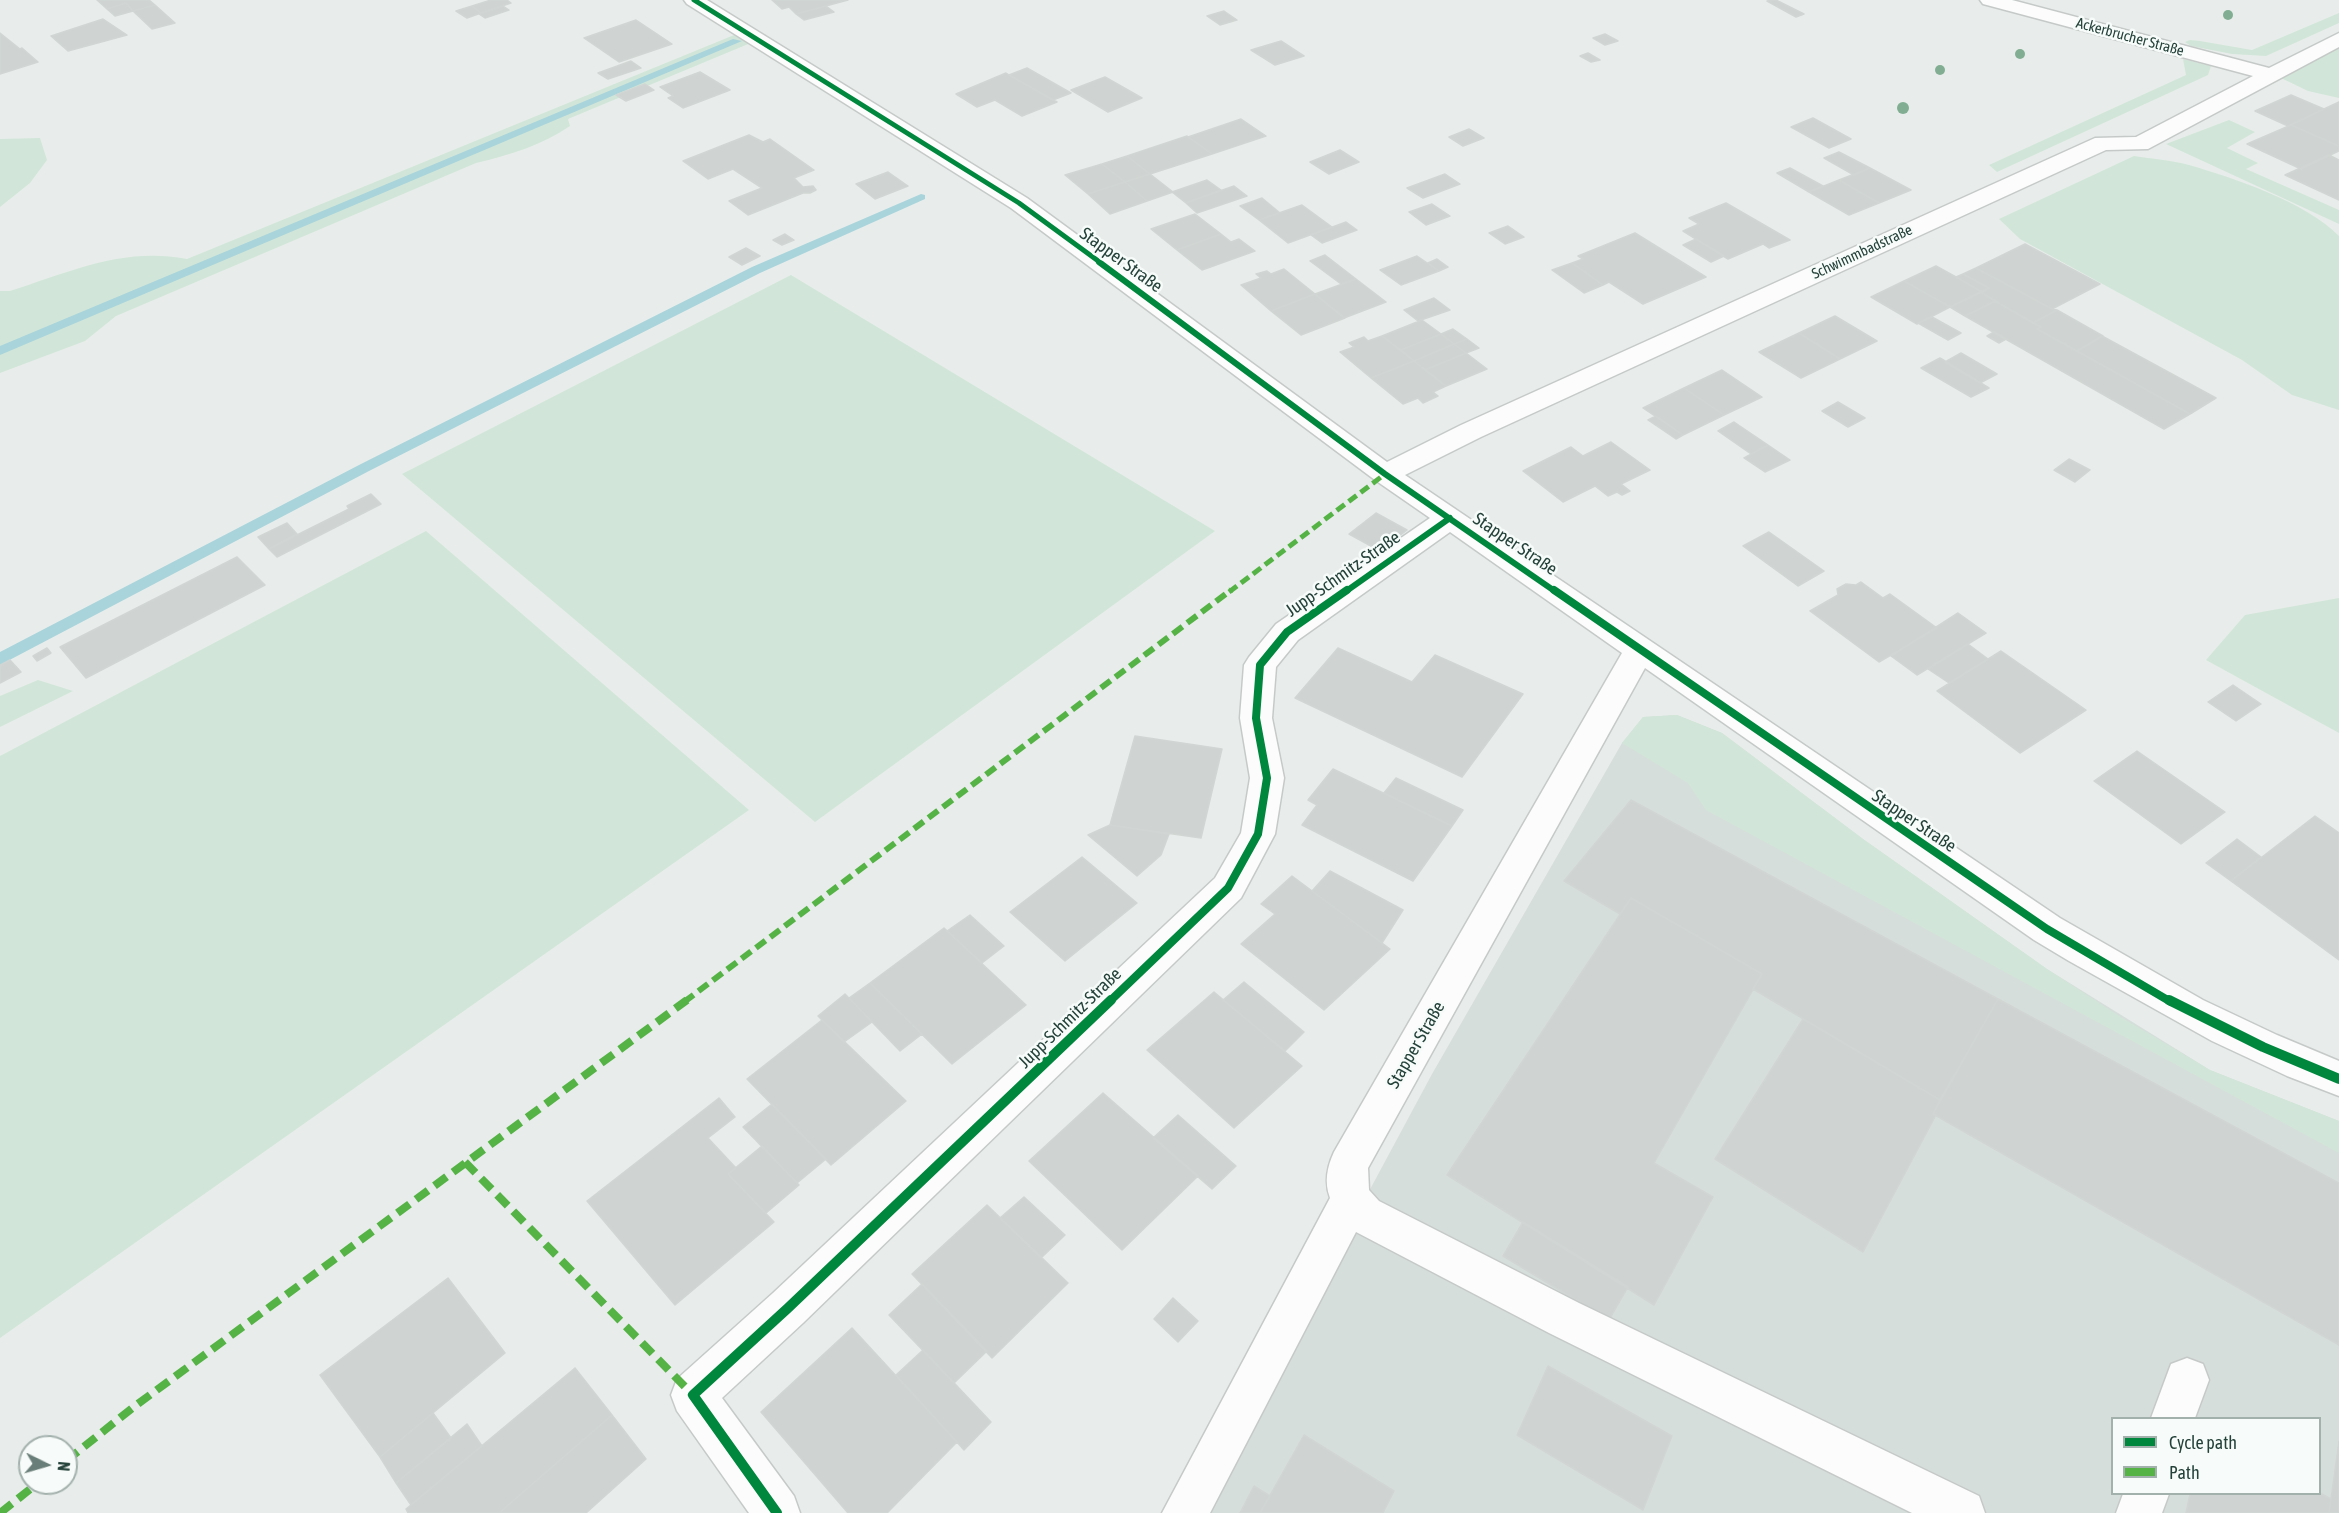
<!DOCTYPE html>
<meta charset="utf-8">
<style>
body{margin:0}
#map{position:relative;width:2339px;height:1513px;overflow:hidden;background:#e8edeb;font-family:"Asap Condensed",sans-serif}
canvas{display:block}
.legend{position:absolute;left:2111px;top:1417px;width:210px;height:78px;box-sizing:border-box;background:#f7fbf9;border:2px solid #a3b1ad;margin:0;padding:8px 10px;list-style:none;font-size:18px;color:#24423a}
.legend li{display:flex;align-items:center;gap:12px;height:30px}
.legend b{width:30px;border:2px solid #a3b1ad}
.north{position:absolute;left:18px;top:1435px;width:60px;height:60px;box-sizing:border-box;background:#f7fbf9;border:2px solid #a3b1ad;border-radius:50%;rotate:95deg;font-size:16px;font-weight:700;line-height:24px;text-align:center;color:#24423a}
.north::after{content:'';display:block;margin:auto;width:21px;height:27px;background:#697e78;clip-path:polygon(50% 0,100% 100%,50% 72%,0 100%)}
</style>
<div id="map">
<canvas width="2339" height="1513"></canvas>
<ul class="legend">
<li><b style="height:8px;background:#00873e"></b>Cycle path</li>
<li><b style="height:8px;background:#55b346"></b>Path</li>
</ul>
<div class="north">N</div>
</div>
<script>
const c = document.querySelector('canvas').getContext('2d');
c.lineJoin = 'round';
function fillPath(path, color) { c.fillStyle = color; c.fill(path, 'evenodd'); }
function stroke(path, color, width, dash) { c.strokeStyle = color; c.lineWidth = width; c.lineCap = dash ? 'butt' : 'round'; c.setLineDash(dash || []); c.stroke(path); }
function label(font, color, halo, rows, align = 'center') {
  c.font = font + ' "Asap Condensed",sans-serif'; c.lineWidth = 5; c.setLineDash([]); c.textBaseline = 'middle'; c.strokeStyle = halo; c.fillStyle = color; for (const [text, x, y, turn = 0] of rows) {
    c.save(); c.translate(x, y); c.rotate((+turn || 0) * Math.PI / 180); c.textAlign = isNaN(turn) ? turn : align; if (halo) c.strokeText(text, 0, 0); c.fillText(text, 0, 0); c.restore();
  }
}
const built = new Path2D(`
 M1677,715L1722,733L1863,839L2047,969L2210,1070L2339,1121V1513H1196L1432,1074L1622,743L1643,717ZM2112,1418H2320V1494H2112Z`);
const green = new Path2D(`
 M2339,13V23L2266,56L2232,54L2191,46L2185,42L2190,40L2200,41L2252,50Z
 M739,33L753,42L568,119L570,126C542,145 510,155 476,163L116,316L85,341L0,373V291H10C71,272 121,247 187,259Z
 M2339,48V98L2308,91L2279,77Z
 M2183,59L2211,66L2208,75L1997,172L1989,165L2186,75Z
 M2229,120L2255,132L2227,148L2258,163L2246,169L2339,210V224L2166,144Z
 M40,138L47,160L30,183L0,207V139Z
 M2134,156C2152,159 2171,160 2189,165C2234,178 2306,202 2339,236V410L2292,395L2242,360L2020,239L1999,219Z
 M791,275L1215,531L815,822L402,474Z
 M426,531L749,810L0,1338V756Z
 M2339,598V733L2206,660L2245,615Z
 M38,680L73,691L0,727V696Z
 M1677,715L1722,733L1863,839L2047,969L2119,1016L2210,1070L2339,1121V1153L1706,810L1688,783L1622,743L1643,717Z`);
const stream = new Path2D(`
 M733,39L742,41L0,355V346Z
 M921,194L925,195V199L760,273L369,471L0,665V652L359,465L752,267Z`);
const building = new Path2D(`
 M97,0H149L155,5L133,11L126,3L107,9Z
 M491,0H507L511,3L481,13L472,6Z
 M772,0H848L796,14L789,7L782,9Z
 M1776,0L1804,14L1796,17L1767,1Z
 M126,3L133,11L115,16L107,9Z
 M155,5L175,23L152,29L133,11Z
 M472,6L481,13L467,18L456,11Z
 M503,6L509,10L485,18L479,14Z
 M826,6L834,12L804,20L796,14Z
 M1224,11L1237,20L1220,25L1207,16Z
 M103,19L127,35L68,51L51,36Z
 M636,20L672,44L619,62L584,38Z
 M0,33L20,49L22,48L38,62L0,74Z
 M1605,34L1618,41L1605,45L1593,38Z
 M1281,41L1304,56L1275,65L1251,50Z
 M1588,53L1600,60L1591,62L1580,56Z
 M631,61L641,68L608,79L598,73Z
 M1027,68L1071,93L1053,100L1009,75Z
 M700,72L730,90L683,108L668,98L673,96L660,87Z
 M1006,73L1009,75L1057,102L1022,116L995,100L977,107L956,94Z
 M1105,77L1142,98L1108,112L1071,90Z
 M645,84L654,90L626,101L616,95Z
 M2291,95L2324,109L2288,126L2255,111Z
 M2339,102V146L2291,125L2324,109Z
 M1813,118L1851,139L1829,148L1791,127Z
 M1241,119L1266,136L1212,154L1188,137Z
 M2291,125L2339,146V151L2301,169L2247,144Z
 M1469,129L1484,138L1463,146L1449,137Z
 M749,135L763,142L770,139L814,170L794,178L803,187L813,186L816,190L810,193H803L748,215L729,201L762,188L733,169L708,179L683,161Z
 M1187,136L1212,154L1150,174L1127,156Z
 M1340,150L1359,162L1329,174L1310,162Z
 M1839,152L1870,168L1854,175L1824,158Z
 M2329,155L2339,160V200L2285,175Z
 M1127,156L1150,174L1125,182L1102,164Z
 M1102,164L1125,182L1088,194L1065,175Z
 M1790,168L1823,186L1809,192L1777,173Z
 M1870,168L1911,190L1879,203L1839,180Z
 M888,172L908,186L875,199L856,184Z
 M1150,174L1173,192L1147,201L1125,182Z
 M1445,174L1460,184L1423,198L1407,188Z
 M1207,180L1221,190L1186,203L1172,192Z
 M1839,180L1879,203L1849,215L1809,192Z
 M1125,182L1147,201L1110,214L1088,194Z
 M1234,186L1247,196L1197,213L1186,203Z
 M1262,198L1280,213L1259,220L1240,206Z
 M1726,203L1790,240L1769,248L1763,244L1728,259L1683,231L1699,224L1689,218Z
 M1432,204L1450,216L1426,225L1409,212Z
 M1302,205L1332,227L1288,243L1259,220Z
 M1195,214L1221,234L1177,250L1151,229Z
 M1346,222L1357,230L1322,243L1311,235Z
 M1508,226L1524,237L1505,244L1489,233Z
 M1635,233L1706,277L1643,304L1609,282L1603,285L1572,263L1583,259L1578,256Z
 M785,234L794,240L782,245L773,240Z
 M1221,234L1231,242L1239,239L1255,251L1202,270L1177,250Z
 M1696,239L1724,256L1711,262L1683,245Z
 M2025,244L2100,284L2052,309L1976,268Z
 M746,248L760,256L742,265L729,257Z
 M1325,255L1356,279L1341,284L1310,261Z
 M1417,256L1439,271L1401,285L1380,270Z
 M1437,259L1448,267L1439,271L1428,263Z
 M1572,263L1603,285L1584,293L1552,270Z
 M1936,266L1956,277L1982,292L1950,307L1904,281Z
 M1976,268L2052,309L2057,310L2033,323L1980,292L1989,288L1963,274Z
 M1284,269L1315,294L1271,311L1241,285L1261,278L1256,274L1267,271L1271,274Z
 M1963,274L1989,288L1982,292L1956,277Z
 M1356,279L1386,302L1344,318L1315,294Z
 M1904,281L1950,307L1917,324L1871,297Z
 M1980,292L1996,301L1965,316L1950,307Z
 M1315,294L1345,318L1301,335L1271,311Z
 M1434,298L1450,310L1418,321L1404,310Z
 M1995,301L2041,327L2037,329L2190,414L2164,429L1965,316Z
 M2057,310L2103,336L2077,351L2037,329L2041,327L2033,323Z
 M1835,316L1877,341L1840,359L1799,333Z
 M1932,317L1961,333L1948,340L1918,323Z
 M1422,320L1441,334L1401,350L1382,336Z
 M1453,329L1467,339L1454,344L1441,334Z
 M1994,332L2006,339L1999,343L1987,336Z
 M1799,333L1840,359L1801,378L1759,352Z
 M1441,334L1454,344L1414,361L1401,350Z
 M1382,336L1414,361L1371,378L1340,352L1354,347L1349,343L1364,337L1368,341Z
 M2102,336L2216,398L2190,414L2077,351Z
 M1467,339L1479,348L1466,353L1454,344Z
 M1454,344L1466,353L1425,370L1414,361Z
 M1466,353L1487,369L1446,386L1425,370Z
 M1961,353L1997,374L1980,383L1945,362Z
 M1940,358L1945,361L1989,388L1971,397L1921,368Z
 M1414,361L1446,386L1433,392L1438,396L1423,403L1418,398L1403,404L1371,378Z
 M1722,370L1762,397L1724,415L1684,388Z
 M1684,388L1724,415L1683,435L1643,408Z
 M1838,402L1865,418L1848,427L1822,411Z
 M1656,416L1683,435L1676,439L1648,420Z
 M1734,422L1768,445L1751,454L1718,431Z
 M1611,442L1650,470L1621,484L1630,491L1622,495L1617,492L1608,496L1595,486L1563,502L1523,471L1571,447L1583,456Z
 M1768,445L1790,460L1765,472L1744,458Z
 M2069,459L2090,470L2075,482L2054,470Z
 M371,494L381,504L277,557L269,549L349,509L347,506Z
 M1376,513L1407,530L1380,551L1349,534Z
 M287,523L297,534L269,549L258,537Z
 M1769,532L1824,571L1798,586L1743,546Z
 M237,557L265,585L86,678L60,647Z
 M1861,582L1883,598L1890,594L1937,628L1879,662L1810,611L1838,595L1837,589L1846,584L1856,585Z
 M1958,613L1986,633L1917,675L1891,656Z
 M1968,644L1988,659L1949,683L1928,669Z
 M47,648L51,653L37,661L33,656Z
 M1338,648L1412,682L1435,655L1523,694L1462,777L1295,698Z
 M2001,651L2086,710L2020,753L1937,691Z
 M10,660L21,672L0,683V665Z
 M2233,685L2261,704L2236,721L2208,702Z
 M1135,736L1222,749L1201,838L1110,825Z
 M2137,751L2225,812L2181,844L2094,781Z
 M1333,769L1452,826L1413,881L1302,825L1317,805L1308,800Z
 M1396,778L1463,810L1452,826L1384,793Z
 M1631,800L1998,999L1940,1100L1753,989L1762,974L1631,898L1620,914L1564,881Z
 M2315,816L2339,833V960L2231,881Z
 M1110,825L1169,834L1161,855L1137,876L1088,835Z
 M2237,839L2261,857L2231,881L2206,863Z
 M1082,857L1137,903L1065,961L1010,912Z
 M1330,871L1403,910L1382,943L1312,891Z
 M1292,876L1390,949L1324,1010L1241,944L1275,914L1261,904Z
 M1631,898L1762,974L1654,1163L1713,1197L1654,1305L1447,1175Z
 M970,915L1004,946L982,963L947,931Z
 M944,928L1026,1005L952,1064L870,983Z
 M1244,982L1304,1032L1285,1051L1223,1000Z
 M870,983L922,1034L900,1051L849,998Z
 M1214,992L1302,1066L1234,1128L1147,1050Z
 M845,994L872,1022L844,1042L818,1016Z
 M1998,999L2339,1183V1345L1933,1114Z
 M1803,1019L1940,1100L1933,1114L1936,1115L1863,1252L1715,1159Z
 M822,1020L906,1101L831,1165L747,1079Z
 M1103,1093L1198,1176L1122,1250L1029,1161Z
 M719,1098L735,1117L708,1138L736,1168L728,1174L774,1222L675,1305L587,1201Z
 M772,1104L826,1159L797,1183L743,1127Z
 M1178,1115L1236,1166L1212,1189L1153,1138Z
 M762,1146L799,1185L766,1213L728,1174Z
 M1024,1197L1065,1235L1041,1258L1000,1218Z
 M987,1205L1068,1283L992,1358L912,1274Z
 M1523,1222L1628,1287L1609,1320L1503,1256Z
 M448,1278L505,1353L380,1457L320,1375Z
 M922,1284L987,1351L954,1383L889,1315Z
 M1173,1298L1198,1321L1178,1342L1154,1319Z
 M852,1328L957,1442L887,1513H848L761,1412Z
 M923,1350L991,1422L964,1450L896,1375Z
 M1548,1366L1672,1436L1643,1510L1517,1435Z
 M575,1368L612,1415L499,1513H408L406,1509Z
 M433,1413L451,1438L396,1483L380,1457Z
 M612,1415L646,1459L586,1513H499Z
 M467,1424L482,1446L411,1505L396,1483Z
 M1304,1435L1394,1491L1383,1513H1260Z
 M2339,1441V1513H2329L2331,1499Z
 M1254,1486L1270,1496L1260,1513H1240Z
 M2320,1493L2331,1499L2329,1513H2186L2190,1494Z`);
const minor = new Path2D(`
 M684,0H707L1027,198L1387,462L1461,425L2095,138L2136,137L2253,76L1983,4L1980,0H2012L2269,68L2339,33V47L2148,149L2106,150L1481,437L1405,475L2060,918L2203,1000L2277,1035L2339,1061V1096L2287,1076L2212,1041L2069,961L2034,940L1645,668L1368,1168L1369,1190L1379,1201L1579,1303L1979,1496L1985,1513H1912L1549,1333L1356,1232L1210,1513H1162L1330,1198C1324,1182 1327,1167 1334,1152L1622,653L1450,532L1298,640L1276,667L1272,718L1284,778L1275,834L1241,898L803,1323L722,1398L794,1496L800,1513H749L677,1411L671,1395L677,1379L773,1293L1215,878L1241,833L1250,778L1240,718L1244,665L1249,657L1276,624L1430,518L1375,480L1011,208L687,4Z
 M2187,1358L2203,1364L2209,1380L2195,1418H2151L2171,1364Z
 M2123,1494H2169L2162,1513H2116Z`);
const quietFar2 = new Path2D(`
 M1229,592L1385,474`);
const quietFar1 = new Path2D(`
 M684,1002L1231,590`);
const quiet = new Path2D(`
 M465,1162L696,1398
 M66,1461L135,1406L687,1000
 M0,1513L38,1483`);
const cyclewayFar3 = new Path2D(`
 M694,0L1019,203L1101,263`);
const cyclewayFar2 = new Path2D(`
 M1099,262L1385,474L1556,592
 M1345,592L1450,518`);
const cyclewayFar1 = new Path2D(`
 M1554,590L2047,929L2171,1002
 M1109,1002L1228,888L1258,834L1267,778L1256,718L1260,665L1287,632L1347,590`);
const cycleway = new Path2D(`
 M2169,1000L2263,1047L2339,1079
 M777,1513L693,1395L788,1308L1111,1000`);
const trees = [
 [2228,15,5],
 [2020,54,5],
 [1940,70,5],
 [1903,108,6]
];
const farStreetnames = [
 ["Ackerbrucher Straße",2130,37,15],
 ["Schwimmbadstraße",1862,252,-25]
];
const streetNames = [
 ["Stapper Straße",1121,260,36],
 ["Stapper Straße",1515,544,34],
 ["Jupp-Schmitz-Straße",1343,574,-35],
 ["Stapper Straße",1914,821,34],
 ["Jupp-Schmitz-Straße",1070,1018,-44],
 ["Stapper Straße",1416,1045,-60]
];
fillPath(built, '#d6dedb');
fillPath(green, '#d1e6d8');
fillPath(stream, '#a9d4db');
fillPath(building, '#cfd4d2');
stroke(building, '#d1d6d4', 1.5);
stroke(minor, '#c5cac8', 3);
fillPath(minor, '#fcfcfc');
stroke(quietFar2, '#55b346', 5, [10, 5]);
stroke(quietFar1, '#55b346', 6, [12, 6]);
stroke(quiet, '#55b346', 8, [15, 8]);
stroke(cyclewayFar3, '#00873e', 5);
stroke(cyclewayFar2, '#00873e', 6);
stroke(cyclewayFar1, '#00873e', 8);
stroke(cycleway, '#00873e', 10);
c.fillStyle = '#81ae93';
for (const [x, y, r] of trees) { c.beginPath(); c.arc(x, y, r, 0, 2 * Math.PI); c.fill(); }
label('15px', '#24423a', '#f7fbf9', farStreetnames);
label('18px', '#24423a', '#f7fbf9', streetNames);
</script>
